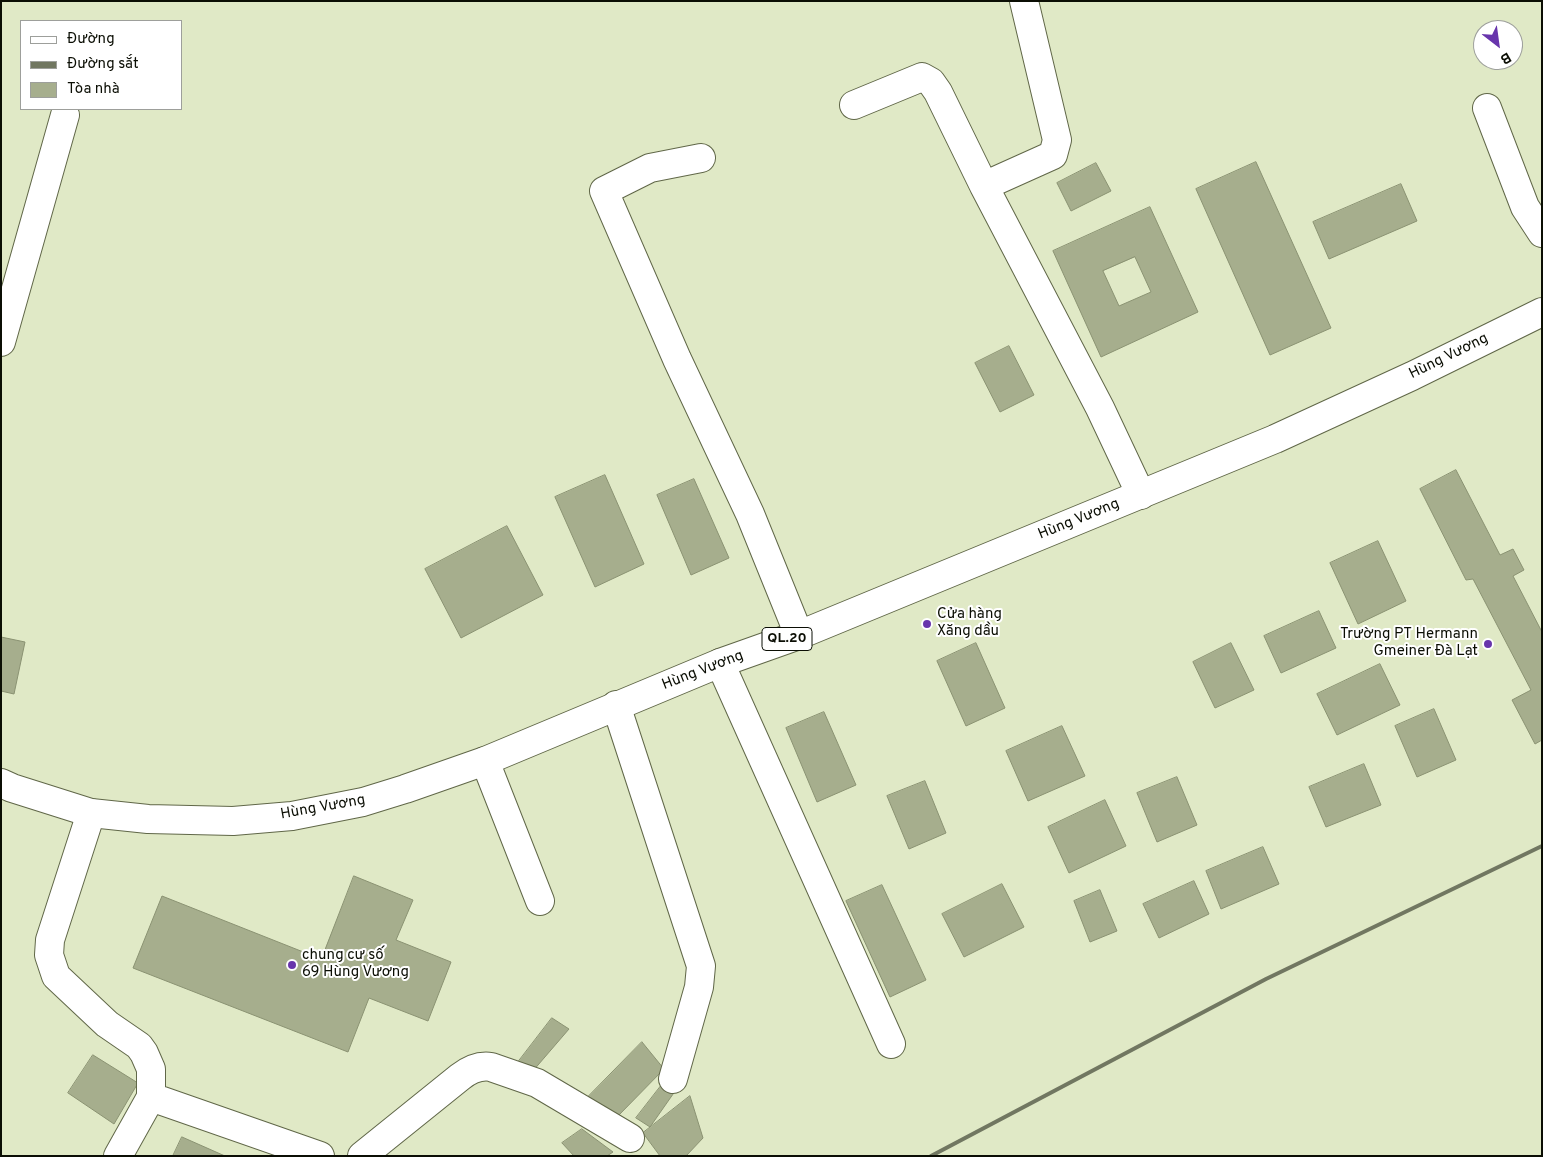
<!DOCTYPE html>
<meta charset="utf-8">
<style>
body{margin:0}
#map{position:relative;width:1543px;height:1157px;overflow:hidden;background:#e0e9c6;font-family:Overpass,sans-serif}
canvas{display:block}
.frame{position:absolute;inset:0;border:2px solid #0b0e04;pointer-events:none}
.legend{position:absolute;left:20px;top:20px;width:162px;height:90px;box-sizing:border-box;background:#fff;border:1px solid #9d9f9b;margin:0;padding:6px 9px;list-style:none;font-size:15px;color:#0b0e04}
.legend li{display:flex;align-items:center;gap:10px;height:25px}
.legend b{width:25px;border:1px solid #9d9f9b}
.north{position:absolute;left:1473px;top:20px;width:50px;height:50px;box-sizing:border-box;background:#fff;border:1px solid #9d9f9b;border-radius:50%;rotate:150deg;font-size:14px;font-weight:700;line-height:20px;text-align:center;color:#0b0e04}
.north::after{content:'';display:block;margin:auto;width:18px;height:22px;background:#6835ac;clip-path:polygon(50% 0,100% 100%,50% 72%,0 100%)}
</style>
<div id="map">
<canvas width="1543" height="1157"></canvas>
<div class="frame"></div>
<ul class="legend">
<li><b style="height:6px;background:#fff"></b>Đường</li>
<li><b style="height:6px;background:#717761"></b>Đường sắt</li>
<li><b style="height:14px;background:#a6ae8d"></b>Tòa nhà</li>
</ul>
<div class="north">B</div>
</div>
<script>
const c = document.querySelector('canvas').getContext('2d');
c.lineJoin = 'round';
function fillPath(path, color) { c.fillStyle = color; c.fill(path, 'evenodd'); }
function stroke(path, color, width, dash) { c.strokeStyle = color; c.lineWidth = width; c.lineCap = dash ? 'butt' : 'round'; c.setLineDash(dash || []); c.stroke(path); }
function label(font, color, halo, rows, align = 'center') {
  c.font = font + ' Overpass,sans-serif'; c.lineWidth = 4; c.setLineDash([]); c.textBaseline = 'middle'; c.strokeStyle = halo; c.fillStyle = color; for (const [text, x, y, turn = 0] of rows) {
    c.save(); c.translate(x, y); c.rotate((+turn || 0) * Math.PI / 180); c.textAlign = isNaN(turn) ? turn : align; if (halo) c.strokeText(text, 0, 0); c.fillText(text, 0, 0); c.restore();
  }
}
const building = new Path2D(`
 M1256,162L1331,328L1270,355L1196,189Z
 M1096,163L1111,191L1071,211L1057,183Z
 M1401,184L1417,221L1329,259L1313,222Z
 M1150,207L1198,312L1101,357L1053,251ZM1135,257L1151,292L1119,306L1103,271Z
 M1009,346L1034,395L1000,412L975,363Z
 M1456,470L1500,555L1513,549L1524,570L1513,576L1542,632V740L1535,744L1512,700L1531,690L1473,579L1466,580L1420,489Z
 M605,475L644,564L595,587L555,497Z
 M694,479L729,558L691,575L657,495Z
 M507,526L543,595L461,638L425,569Z
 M1378,541L1406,601L1358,624L1330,563Z
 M1319,611L1336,648L1281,673L1264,636Z
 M1,637L25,642L14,694L1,691Z
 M976,643L1005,708L966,726L937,661Z
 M1231,643L1254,690L1215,708L1193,662Z
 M1380,664L1400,705L1337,735L1317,694Z
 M1434,709L1456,760L1417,777L1395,726Z
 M824,712L856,785L817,802L786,728Z
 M1062,726L1085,776L1028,801L1006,751Z
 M1364,764L1381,805L1326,827L1309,787Z
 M1177,777L1197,825L1157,842L1137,793Z
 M925,781L946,833L909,849L887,796Z
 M1105,800L1126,846L1069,873L1048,827Z
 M1263,847L1279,884L1221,909L1206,871Z
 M354,876L413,900L396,940L451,962L428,1021L369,998L348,1052L133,968L162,896L321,959Z
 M1194,881L1209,914L1159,938L1143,904Z
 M1002,884L1024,927L964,957L942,914Z
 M882,885L926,980L890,997L846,901Z
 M1100,890L1117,931L1090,942L1074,901Z
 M552,1018L569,1029L526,1079L512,1070Z
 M642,1042L664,1069L619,1115L587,1098Z
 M93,1055L138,1083L114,1124L68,1093Z
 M664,1082L678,1087L650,1127L636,1118Z
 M690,1096L703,1138L686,1156H660L643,1133Z
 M582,1129L613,1152L607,1156H574L562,1143Z
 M182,1137L225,1156H173Z`);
const minor = new Path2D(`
 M854,105L922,77L931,82L938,92L984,186L1100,408L1141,495
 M1487,108L1525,207L1542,233
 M701,158L650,168L604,191L677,359L750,514L799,635
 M984,186L1053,155L1057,140L1024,1
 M1,342L65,115
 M720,663L891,1044
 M616,705L701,966L699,987L673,1079
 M485,761L540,901
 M91,813L50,940L49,955L56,976L107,1024L139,1046L144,1053L151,1069V1097L118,1156
 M151,1097L320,1156
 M362,1156L460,1077C469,1070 479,1065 491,1067L537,1083L630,1138`);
const highway = new Path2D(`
 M1,783L12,788L91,813L148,819L233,821L292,816L363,802L405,789L485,761L720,663L799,635L1275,439L1412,376L1542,312`);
const rail = new Path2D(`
 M931,1156L1266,979L1542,846`);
const markers = [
 [927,624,5,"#6835ac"],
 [1488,644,5,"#6835ac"],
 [292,965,5,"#6835ac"]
];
const shields = [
 [787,639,50]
];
const shieldNames = [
 ["QL.20",787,639]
];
const streetNames = [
 ["Hùng Vương",1449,357,-26],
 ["Hùng Vương",1079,520,-22],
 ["Hùng Vương",703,671,-21],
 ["Hùng Vương",323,808,-10]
];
const poiNames = [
 ["Cửa hàng",937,615],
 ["Xăng dầu",937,632],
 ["Trường PT Hermann",1478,635,"right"],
 ["Gmeiner Đà Lạt",1478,652,"right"],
 ["chung cư số",302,956],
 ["69 Hùng Vương",302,973]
];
fillPath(building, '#a6ae8d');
stroke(building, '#8a9272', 1);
stroke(minor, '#606748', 30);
stroke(highway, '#606748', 30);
stroke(minor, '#fff', 28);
stroke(highway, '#fff', 28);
stroke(rail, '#717761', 4);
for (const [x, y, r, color] of markers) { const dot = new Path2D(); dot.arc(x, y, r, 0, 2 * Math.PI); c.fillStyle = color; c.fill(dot); stroke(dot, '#fff', 2); }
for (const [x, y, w] of shields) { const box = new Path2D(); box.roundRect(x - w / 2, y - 11.5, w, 23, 4); c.fillStyle = '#fff'; c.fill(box); stroke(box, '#0b0e04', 1); }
label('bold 14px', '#0b0e04', null, shieldNames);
label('15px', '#0b0e04', '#fff', streetNames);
label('15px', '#0b0e04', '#fff', poiNames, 'left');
</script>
